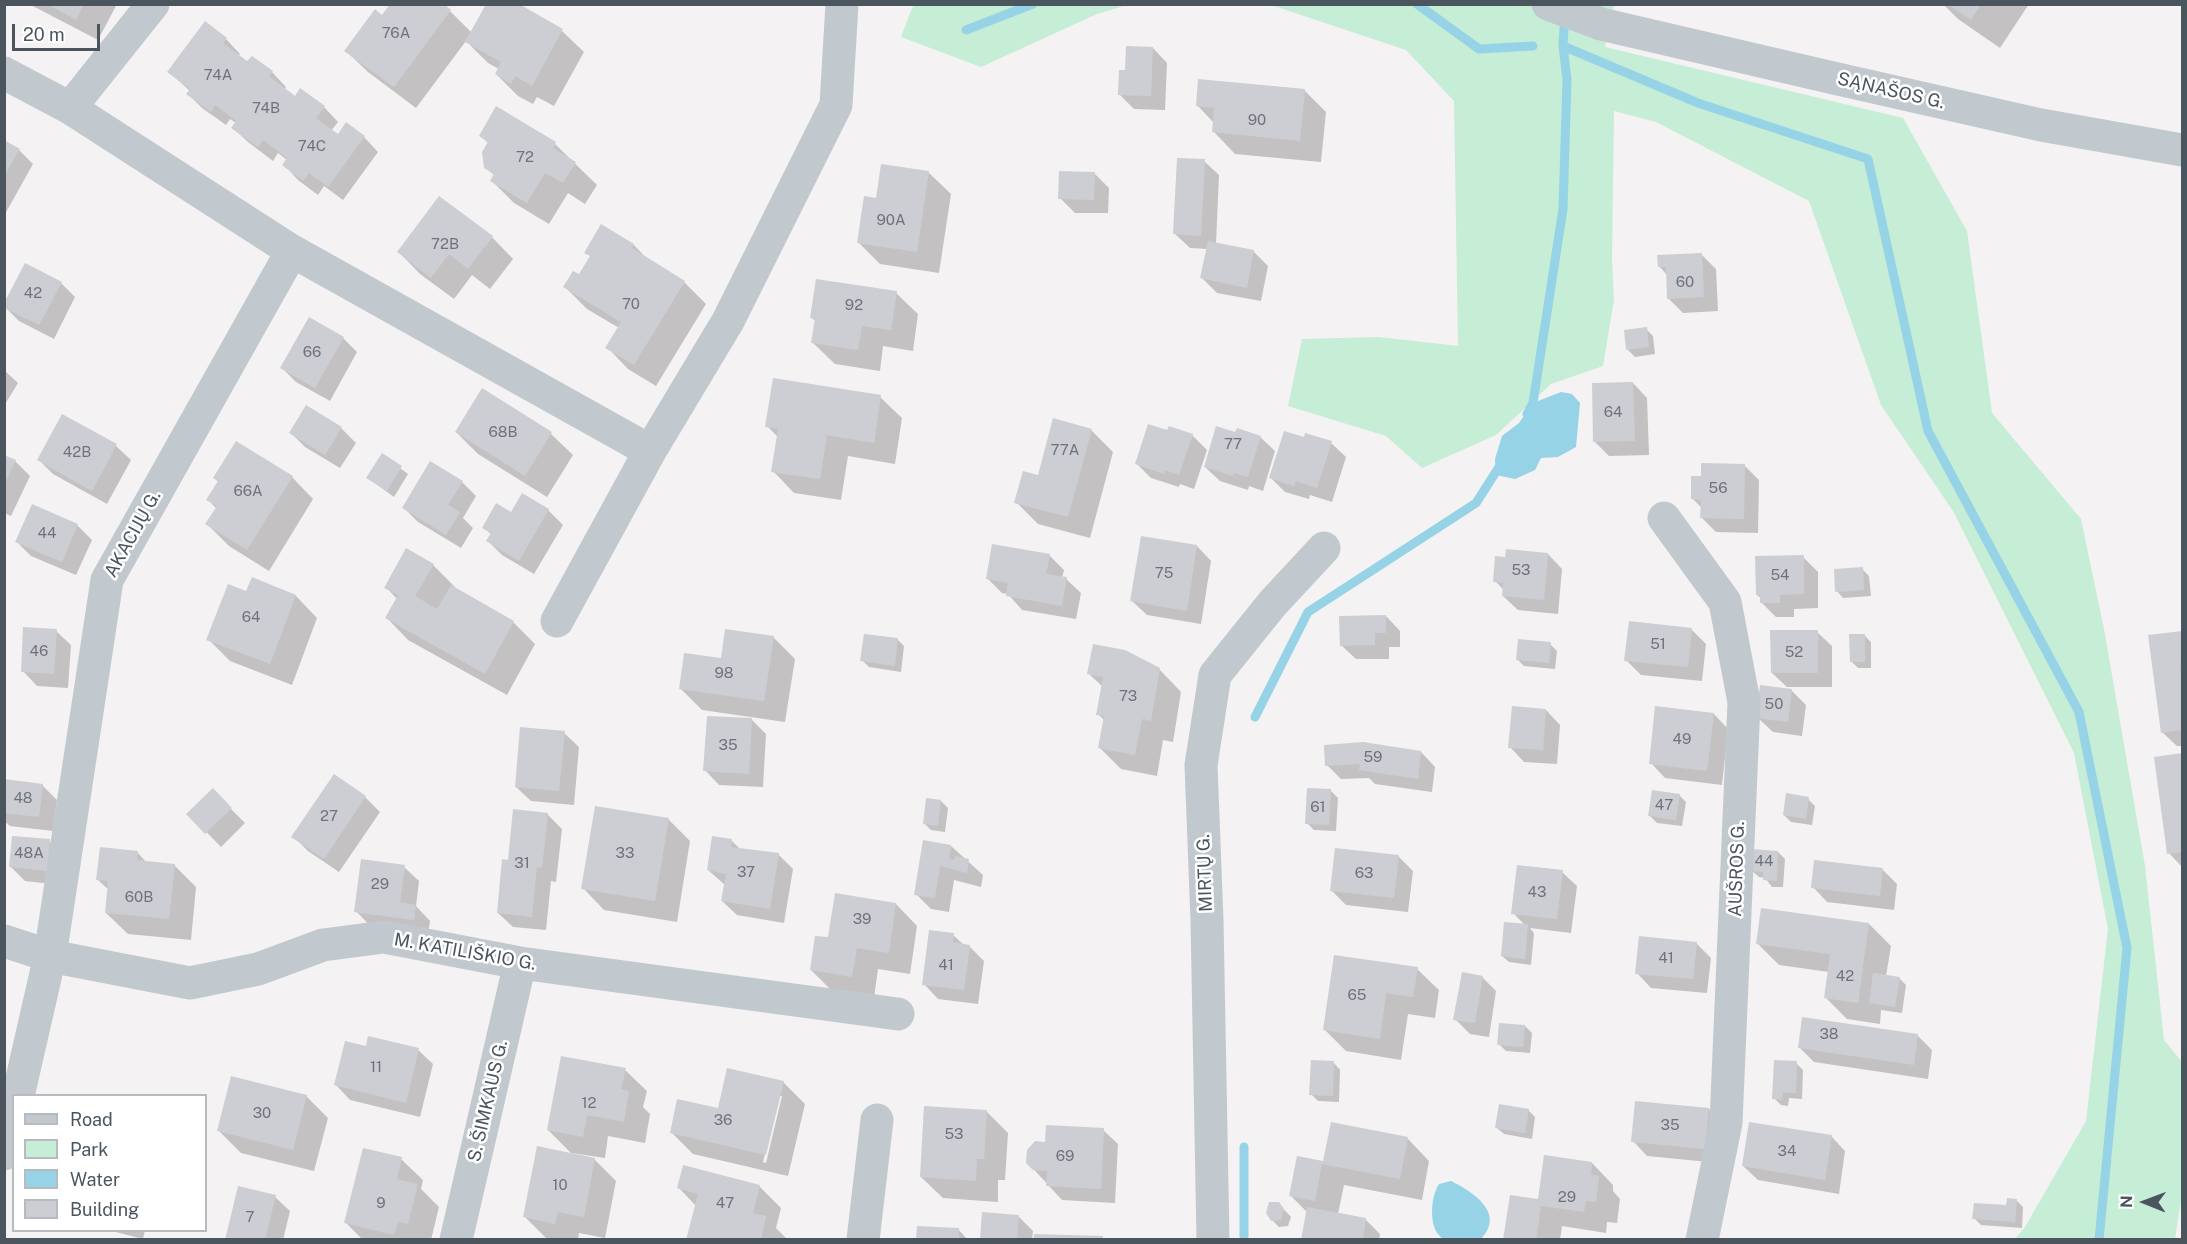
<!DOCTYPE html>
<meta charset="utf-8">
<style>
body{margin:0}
#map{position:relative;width:2187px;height:1244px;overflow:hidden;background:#f4f2f2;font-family:"Public Sans",sans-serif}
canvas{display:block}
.frame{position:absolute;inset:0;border:6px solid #4b555e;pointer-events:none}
.legend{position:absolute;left:12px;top:1094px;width:195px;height:138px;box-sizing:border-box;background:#fff;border:2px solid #b7bbbf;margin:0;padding:8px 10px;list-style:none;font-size:18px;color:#4b555e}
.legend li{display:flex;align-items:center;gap:12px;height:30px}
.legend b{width:30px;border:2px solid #b7bbbf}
.north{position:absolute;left:2115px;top:1172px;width:60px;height:60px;-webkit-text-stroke:4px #fff;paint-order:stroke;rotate:271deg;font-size:16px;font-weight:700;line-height:24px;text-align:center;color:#4b555e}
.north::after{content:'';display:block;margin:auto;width:21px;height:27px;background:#4b555e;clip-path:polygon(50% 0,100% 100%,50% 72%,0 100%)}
.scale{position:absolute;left:12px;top:24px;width:88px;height:27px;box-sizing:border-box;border:3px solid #4b555e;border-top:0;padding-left:8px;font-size:18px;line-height:21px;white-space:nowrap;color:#4b555e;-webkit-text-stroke:4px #fff;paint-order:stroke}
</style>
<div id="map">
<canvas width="2187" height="1244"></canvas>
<div class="frame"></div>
<ul class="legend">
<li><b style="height:8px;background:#c1c9cf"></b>Road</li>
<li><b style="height:16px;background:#c6edd6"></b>Park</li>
<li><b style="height:16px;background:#97d3e6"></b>Water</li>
<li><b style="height:16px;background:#cdced4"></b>Building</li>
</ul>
<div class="north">N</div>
<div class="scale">20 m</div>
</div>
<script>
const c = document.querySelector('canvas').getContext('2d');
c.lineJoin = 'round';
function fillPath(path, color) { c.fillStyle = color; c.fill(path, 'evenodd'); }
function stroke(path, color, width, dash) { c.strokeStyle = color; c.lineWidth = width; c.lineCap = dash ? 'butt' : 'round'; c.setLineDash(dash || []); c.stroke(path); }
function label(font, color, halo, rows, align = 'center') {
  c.font = font + ' "Public Sans",sans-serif'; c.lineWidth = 5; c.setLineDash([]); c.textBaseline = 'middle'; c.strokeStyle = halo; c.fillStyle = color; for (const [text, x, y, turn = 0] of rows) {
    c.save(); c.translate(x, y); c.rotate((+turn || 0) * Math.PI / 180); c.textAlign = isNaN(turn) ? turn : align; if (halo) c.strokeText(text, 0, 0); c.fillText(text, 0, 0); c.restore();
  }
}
const green = new Path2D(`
 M916,5V4L1127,5L1097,14L981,67L901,37L912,8Z
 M1271,5H1614L1605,47L1903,118L1967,231L1992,413L2081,519L2104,629L2145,866L2164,1040L2182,1062V1194L2175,1239H2015L2025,1227L2086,1121L2108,929L2074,753L1953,511L1881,405L1809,201L1656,122L1614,111L1612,260L1614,300L1603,366L1551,384L1496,435L1422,468L1386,436L1288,406L1302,339L1379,337L1458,346L1454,101L1406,50Z`);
const water = new Path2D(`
 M1561,392L1572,394L1580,403L1576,447L1558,457L1541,458L1535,470L1515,479L1496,475L1495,459L1502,436L1519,423L1533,403Z
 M1451,1181C1473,1192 1506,1213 1481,1239C1470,1240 1457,1242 1447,1240C1427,1235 1430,1197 1439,1184Z`);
const shadow = new Path2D(`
 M29,4H117L98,40Z
 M516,4L562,31L584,52L554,106L537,97L533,104L518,96L496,74L499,69L488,63L466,41L416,108L368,72L346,51L383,17L450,11L472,33Z
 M1943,4H2029L2000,48L1958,19Z
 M226,39L240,54L238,56L247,63L252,58L272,72L286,87L284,90L296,98L324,107L338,122L331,131L338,136L364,137L378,152L343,200L324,186L318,195L298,180L284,165L287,160L278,153L273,161L248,142L233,128L236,123L230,119L226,125L202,108L188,94L190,91L169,72Z
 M1153,48L1167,63L1165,110L1134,109L1119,94L1126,72Z
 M1304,90L1326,112L1321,162L1235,154L1214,132V123L1197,105Z
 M496,108L555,144L597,185L585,204L568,193L549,224L514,203L492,181L495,176L486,168L489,144L480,135Z
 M4,142L19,150L33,164L4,216Z
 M1204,161L1219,175L1216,244L1253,251L1268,266L1261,301L1217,293L1202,278L1208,249L1190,248L1175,234Z
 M929,173L951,194L939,273L880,264L858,242L877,200Z
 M1094,173L1109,188L1108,213H1075L1060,198Z
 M602,226L634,245L648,260L684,282L706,304L656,386L628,369L607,347L619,328L587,309L565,287L579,276L591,257L586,252Z
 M492,237L513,259L490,289L472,275L454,299L420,274L399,252Z
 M1701,254L1716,269L1718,311L1683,313L1668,298L1667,275L1659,266Z
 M61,283L75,297L54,339L19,321L5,307Z
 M896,293L918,314L913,351L883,346L880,371L835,364L813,343L816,322L812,318Z
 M1646,329L1653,336L1655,354L1635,357L1628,350Z
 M343,338L357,352L330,401L296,382L282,368Z
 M4,370L18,383L4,406Z
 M1633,383L1647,398L1649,455L1609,456L1595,442Z
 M483,390L551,434L573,455L547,497L478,454L456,432Z
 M880,397L902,418L895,464L848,456L841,500L794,493L773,471L778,437L767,426Z
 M341,428L356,443L340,468L305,447L291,433Z
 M1091,430L1113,452L1090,538L1038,524L1016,502L1039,477Z
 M1168,431L1192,435L1207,450L1194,489L1180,484L1179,487L1151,478L1137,464Z
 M1236,434L1260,437L1275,451L1263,491L1249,486L1248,490L1220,481L1205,467Z
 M1305,439L1331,443L1346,457L1332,502L1310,495L1309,499L1285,492L1271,478Z
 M116,446L131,460L107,504L53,474L39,460Z
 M382,455L408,474L394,497L368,478Z
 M4,456L15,461L30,476L11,516L4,513Z
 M1744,465L1759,480L1758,533L1716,532L1702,518V508L1693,499Z
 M292,477L313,499L269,571L229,546L207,524L217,509L208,500L219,483L215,478Z
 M462,482L476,496L463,518L473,528L461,548L418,522L404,508Z
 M548,510L563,525L534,574L502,555L488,541L492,535L484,528L512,514Z
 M77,525L92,540L76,575L31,556L17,542Z
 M1197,546L1211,561L1201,624L1147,615L1132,601Z
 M1548,554L1562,569L1558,614L1518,610L1503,596L1504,590L1495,581Z
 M1049,555L1064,570L1062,578L1066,579L1081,593L1076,619L1022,610L1008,594L1002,593L987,578Z
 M1803,557L1818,572V608L1794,609V617H1776L1761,602L1762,599L1757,595Z
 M433,565L455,587L454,588L513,622L535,644L507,695L408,640L387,618L397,599L386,587Z
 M1862,569L1869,576L1871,596L1843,598L1837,591Z
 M252,579L296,596L317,618L292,685L230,661L208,639L247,593Z
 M1386,616L1400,631V647H1389V659H1356L1341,645Z
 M1691,629L1706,644L1702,681L1641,675L1626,660Z
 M56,631L71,645L68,688L37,686L23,671Z
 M1817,632L1832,646V687H1787L1772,673Z
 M2182,633V746H2177L2162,732L2150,637Z
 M1864,635L1871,642V668H1858L1851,661Z
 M773,637L795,659L785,722L702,710L680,688L722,660Z
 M897,639L904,646L901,672L869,667L862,660Z
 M1550,644L1557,651L1555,669L1524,666L1517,659Z
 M1160,670L1181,692L1173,742L1163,740L1157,776L1121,769L1100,748L1105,721L1098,714L1103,687L1089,674Z
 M1791,690L1806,705L1802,736L1773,732L1758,718Z
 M1546,710L1560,725L1557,764L1524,762L1510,747Z
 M1714,714L1728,729L1722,785L1665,778L1651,763Z
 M752,720L766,734L763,787L719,785L705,770Z
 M564,733L579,747L574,805L531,801L516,787Z
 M1421,752L1435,767L1432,792L1375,784L1369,778L1341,779L1327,765Z
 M2182,754V867L2169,853L2155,758Z
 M334,776L365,797L380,812L339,872L308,851L293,836Z
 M4,781L42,785L57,800L53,831L10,826L4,821Z
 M213,791L245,823L221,847L189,814Z
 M1331,791L1338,798L1336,831L1314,830L1307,823Z
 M1679,795L1686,802L1682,826L1657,823L1650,816Z
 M1808,799L1815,806L1812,825L1791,822L1784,815Z
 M941,801L948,808L945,832L931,830L924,823Z
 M547,814L562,829L556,882L551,881L546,930L513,927L498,913L509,861Z
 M668,819L690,841L677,922L604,910L583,888Z
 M49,841L63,855L61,885L25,881L11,867Z
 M732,841L741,850L778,854L793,869L784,923L737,915L722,901L725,885L708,870Z
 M951,846L983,875L981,887L954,880L949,912L931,909L916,894Z
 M137,852L147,863L174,865L196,887L191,940L128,934L106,913L109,890L98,880Z
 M1778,852L1785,859L1783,887H1772L1765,878L1759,877L1752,871Z
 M1398,856L1413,871L1408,912L1346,905L1332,891Z
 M404,867L419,881L416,906L430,921L428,934L370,926L356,911Z
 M1883,870L1897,884L1894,910L1827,902L1813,887Z
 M1562,872L1577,886L1571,933L1530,928L1534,933L1531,965L1509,962L1502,956L1525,925L1513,913Z
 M896,904L917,926L910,974L878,969L874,998L833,992L811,970L829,939Z
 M1869,924L1891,946L1886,976L1899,978L1906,985L1902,1013L1881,1010L1880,1024L1847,1019L1826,998L1829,972L1779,965L1758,944Z
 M953,935L964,945L969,946L984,961L978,1004L938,999L924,984Z
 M1696,943L1711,958L1707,993L1651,988L1637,973Z
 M1417,969L1439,990L1435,1018L1408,1014L1401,1060L1346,1051L1324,1029Z
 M1482,977L1496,991L1489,1037L1470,1034L1455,1019Z
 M1525,1026L1532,1033L1530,1053L1506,1051L1499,1044Z
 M1917,1035L1932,1050L1928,1079L1814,1062L1799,1047Z
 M367,1048L418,1050L433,1064L420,1117L350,1100L336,1085Z
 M1334,1063L1340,1070L1339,1102L1318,1101L1311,1094Z
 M1796,1063L1803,1070L1802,1099L1789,1098L1788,1106L1781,1105L1774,1098Z
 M625,1070L647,1091L643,1107L650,1114L645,1143L608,1136L605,1158L571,1153L548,1130Z
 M783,1082L805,1104L788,1176L693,1154L671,1132ZM779,1096H782L766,1163L763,1162Z
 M306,1096L328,1118L314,1171L241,1153L219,1131Z
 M1709,1109L1723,1124L1719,1163L1647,1156L1633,1141Z
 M1528,1110L1535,1117L1532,1139L1504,1134L1497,1128Z
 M986,1111L1008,1133L1005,1180H998V1202L943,1198L921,1177Z
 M1103,1130L1118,1144L1115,1203L1062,1200L1027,1162L1046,1143Z
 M1831,1136L1845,1151L1839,1194L1758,1180L1743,1166Z
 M1408,1139L1429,1161L1422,1200L1344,1185L1338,1214L1365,1219L1380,1234L1379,1240H1303L1307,1212L1290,1195L1298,1158L1324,1163Z
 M401,1159L423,1180L421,1189L439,1207L431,1240H363L346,1223Z
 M594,1159L616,1181L605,1238L579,1233L578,1240L547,1239L525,1217Z
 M1592,1163L1613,1185V1191L1620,1199L1617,1223L1607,1222L1606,1233L1562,1226L1560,1240H1505L1539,1201Z
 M759,1186L781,1208L776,1228L787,1239L688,1240L696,1206L679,1188Z
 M275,1197L290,1211L283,1240H226Z
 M2016,1200L2023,1207L2022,1228L1981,1225L1974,1218L2008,1207Z
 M1278,1203L1291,1217L1288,1226L1279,1227L1272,1220Z
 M1018,1216L1033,1231L1032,1240H982Z
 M958,1229L968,1240H918Z
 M108,1230H145L143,1239Z`);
const stream = new Path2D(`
 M1417,4L1479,49L1533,46
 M966,30L1033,4
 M1563,46L1698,103L1868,159L1928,431L2079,712L2127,948L2099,1240
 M1527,414L1533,403L1563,209L1567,80L1563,46L1564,28
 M1255,717L1308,612L1476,503L1501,464
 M1244,1240V1147`);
const building = new Path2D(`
 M47,4H84L76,20Z
 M390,4H444L451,10L394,87L344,51L375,9L382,15Z
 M486,4H519L563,29L532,86L515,76L511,84L495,74L501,62L465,42Z
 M1947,4H1981L1971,20Z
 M205,21L227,38L223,43L247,61L252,56L273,71L269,76L295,96L300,88L325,106L316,118L338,134L346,122L365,136L328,187L309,173L303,181L282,165L287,158L263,140L258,147L231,128L236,121L215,105L211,112L186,94L190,89L167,72Z
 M1126,46L1153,47L1151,96L1118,95L1119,70H1125Z
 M1198,79L1305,89L1300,141L1212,132L1214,108L1196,106Z
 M496,106L556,142L553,148L576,162L563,183L545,173L527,203L490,181L494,174L484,168L482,152L488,142L479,136Z
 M4,140L20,149L4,176Z
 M1177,158L1205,159L1201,236L1173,234Z
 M881,164L929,171L917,252L857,243L864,196L876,198Z
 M1059,171L1095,172L1094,200L1058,199Z
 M439,196L493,236L468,269L449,254L431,278L397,252Z
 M601,224L634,244L632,248L685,281L634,365L605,348L621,322L563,287L573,271L579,274L590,256L584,253Z
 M1208,241L1254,250L1247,288L1200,278Z
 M1702,253L1704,297L1667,299L1666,267H1658L1657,255Z
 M25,263L62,282L39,325L4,308V303Z
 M816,279L897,291L891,330L862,326L858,350L811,343L815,319L810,318Z
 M309,317L344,337L315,388L280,368Z
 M1647,327L1649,347L1626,350L1624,330Z
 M773,378L881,395L874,443L827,435L820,479L771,472L778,429L765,427Z
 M1633,382L1635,441L1593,442L1592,383Z
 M482,388L552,432L525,476L455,432Z
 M306,405L342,427L325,455L289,433Z
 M62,414L117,444L92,491L37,460Z
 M1053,418L1092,429L1068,517L1014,503L1023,471L1038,475Z
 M1148,424L1167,430L1169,426L1193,434L1179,475L1165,470L1164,474L1135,464Z
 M1216,426L1235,432L1237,428L1261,436L1248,477L1234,473L1233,476L1204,467Z
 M1284,431L1304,437L1305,433L1332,441L1317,488L1296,481L1294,486L1269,478Z
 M236,441L293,476L247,550L205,524L217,506L206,500L218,481L213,478Z
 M382,453L402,466L387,491L366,478Z
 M4,455L16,460L4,485Z
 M430,461L463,481L448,505L460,512L446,535L402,508Z
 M1701,463L1745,464L1744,519L1700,518L1701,500L1691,499V476H1701Z
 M522,493L549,509L519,561L486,541L491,533L482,528L496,503L511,512Z
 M32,504L78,524L62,562L15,542Z
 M1141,536L1197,545L1187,611L1130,601Z
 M992,544L1050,554L1046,574L1067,577L1062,606L1006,596L1008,583L986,579Z
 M406,548L434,564L415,596L437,609L451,585L514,621L485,674L385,618L398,595L384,588Z
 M1506,549L1548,553L1544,600L1502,596L1503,583L1493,582L1495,556L1505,557Z
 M1804,555V594L1780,595V603H1760V595H1756L1755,556Z
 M1863,567L1864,590L1835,592L1834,569Z
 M252,577L296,595L270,664L206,640L228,584L246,591Z
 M1386,615V633H1375V645L1340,646L1339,616Z
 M1629,621L1692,628L1688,667L1624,661Z
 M23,627L57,629L54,674L21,672Z
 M725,629L774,636L764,701L679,689L684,653L721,658Z
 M1770,630H1818V673H1771Z
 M2182,631V663H2180L2182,687V730L2161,733L2148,635Z
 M864,634L898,638L895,666L860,661Z
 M1849,634H1865V662H1850Z
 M1518,639L1551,642L1549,663L1516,660Z
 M1093,644L1125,650L1160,668L1151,721L1142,719L1135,755L1098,748L1104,716L1096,715L1103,677L1087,674Z
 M1760,685L1792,689L1788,722L1756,718Z
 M1512,706L1546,709L1543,750L1508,748Z
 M1655,706L1714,713L1707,771L1649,764Z
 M707,716L752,718L749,774L703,771Z
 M520,727L565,731L559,791L515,787Z
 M1363,742L1421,751L1418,779L1359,770L1360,764L1325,766L1324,745Z
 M2182,753V852L2167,854L2154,757Z
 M334,774L366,796L324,859L291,837Z
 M4,779L43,784L39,817L4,813Z
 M213,788L232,808L205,834L186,814Z
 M1307,788L1331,789L1329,825L1305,824Z
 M1652,790L1680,794L1676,820L1648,816Z
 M1786,793L1809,797L1806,819L1783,815Z
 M926,798L941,800L938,826L923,824Z
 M595,806L669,818L655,901L581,889Z
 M513,809L548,813L542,868L537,867L532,917L497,913L502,859L508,860Z
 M12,836L50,839L47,871L9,867Z
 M712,836L732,839L731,847L779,853L770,909L721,901L726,874L707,870Z
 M923,840L951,845L949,859L954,860L955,856L969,859L967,873L940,866L935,898L914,895Z
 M100,847L138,851L137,860L175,864L169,919L105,913L108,881L96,880Z
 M1335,848L1399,855L1394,898L1330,891Z
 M1752,849L1778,851L1777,881L1763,880V872L1750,871Z
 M361,859L405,865L400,902L416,905L414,920L354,912Z
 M1814,860L1883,868L1880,896L1811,888Z
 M1517,865L1563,870L1557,919L1511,914Z
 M835,893L896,903L889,953L857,948L852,977L810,970L815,936L828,937Z
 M1761,908L1869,923L1858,1003L1824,998L1830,954L1756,944Z
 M1504,922L1528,924L1525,959L1501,956Z
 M929,930L954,933L953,942L970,945L964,990L922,985Z
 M1639,936L1697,942L1693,979L1635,974Z
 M1334,955L1418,967L1413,997L1386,993L1380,1039L1323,1030Z
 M1462,972L1483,976L1475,1023L1453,1020Z
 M1873,973L1900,977L1895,1007L1869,1003Z
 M1802,1017L1918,1034L1914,1065L1798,1048Z
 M1499,1023L1525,1025L1523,1047L1497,1045Z
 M368,1036L419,1048L406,1103L334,1085L345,1041L366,1046Z
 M561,1056L626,1068L621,1089L629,1091L624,1122L587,1115L583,1137L547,1130Z
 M1311,1060L1334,1061L1333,1096L1309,1095Z
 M1774,1060L1797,1061L1796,1093L1783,1092L1782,1100L1772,1099Z
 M727,1068L784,1081L766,1155L670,1133L677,1099L718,1108Z
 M231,1076L307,1095L293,1150L217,1131Z
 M1635,1101L1709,1108L1705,1149L1631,1142Z
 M1499,1104L1529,1109L1525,1133L1495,1128Z
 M924,1106L987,1110L984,1159H977L976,1181L920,1177Z
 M1331,1122L1408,1137L1400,1179L1322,1164L1315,1201L1289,1196L1297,1156L1323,1161Z
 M1749,1122L1832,1135L1825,1180L1742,1166Z
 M1046,1125L1104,1128L1101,1189L1046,1186L1047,1171L1033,1170L1026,1163L1027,1150L1035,1141L1045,1142Z
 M537,1146L595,1158L584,1217L558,1212L555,1224L523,1217Z
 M363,1148L402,1157L397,1179L418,1184L408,1224L398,1222L394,1235L344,1223Z
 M1544,1155L1592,1162L1591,1174L1599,1176L1596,1202L1586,1201L1584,1212L1541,1206L1536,1240H1503L1510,1195L1538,1199Z
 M683,1165L760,1185L753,1213L766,1216L761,1240H686L698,1194L677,1188Z
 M238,1186L276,1195L265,1240H225Z
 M2007,1198L2017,1199L2015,1222L1972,1219L1974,1203L2006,1205Z
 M1269,1202H1279L1284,1209L1281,1220L1271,1221L1266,1213Z
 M1307,1207L1366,1218L1363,1240H1301Z
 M982,1212L1019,1215L1017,1240H980Z
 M917,1226L959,1228V1240H916Z
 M1034,1234L1103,1236V1240H1034Z`);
const street = new Path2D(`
 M1548,4L1601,24L1829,77L2041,125L2182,150
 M4,73L70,108L292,251L650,451
 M70,108L153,4
 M1664,518L1725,602L1744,702L1726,1123L1702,1240
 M557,621L650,451L728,321L836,105L842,4
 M4,941L50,956L190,983L258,969L323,945L384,937L520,963L898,1014
 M18,1096L50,956L107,580L292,251
 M4,1154L14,1115
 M456,1240L520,963
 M863,1240L877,1120
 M1213,1240L1207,920L1201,765L1215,675L1272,604L1324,548`);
const numberNames = [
 ["76A",396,33],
 ["74A",218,75],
 ["74B",266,108],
 ["90",1257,120],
 ["74C",312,146],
 ["72",525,157],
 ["90A",891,220],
 ["72B",445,244],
 ["60",1685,282],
 ["42",33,293],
 ["70",631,304],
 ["92",854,305],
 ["66",312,352],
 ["64",1613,412],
 ["68B",503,432],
 ["77",1233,444],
 ["77A",1065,450],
 ["42B",77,452],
 ["56",1718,488],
 ["66A",248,491],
 ["44",47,533],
 ["53",1521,570],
 ["75",1164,573],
 ["54",1780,575],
 ["64",251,617],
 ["51",1658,644],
 ["46",39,651],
 ["52",1794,652],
 ["98",724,673],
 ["73",1128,696],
 ["50",1774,704],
 ["49",1682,739],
 ["35",728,745],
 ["59",1373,757],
 ["48",23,798],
 ["47",1664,805],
 ["61",1318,807],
 ["27",329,816],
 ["48A",29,853],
 ["33",625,853],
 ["44",1764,861],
 ["31",522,863],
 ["37",746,872],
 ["63",1364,873],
 ["29",380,884],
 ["43",1537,892],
 ["60B",139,897],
 ["39",862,919],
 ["41",1666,958],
 ["41",946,965],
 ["42",1845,976],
 ["65",1357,995],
 ["38",1829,1034],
 ["11",376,1067],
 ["12",589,1103],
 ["30",262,1113],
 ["36",723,1120],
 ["35",1670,1125],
 ["53",954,1134],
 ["34",1787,1151],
 ["69",1065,1156],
 ["10",560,1185],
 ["29",1567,1197],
 ["9",381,1203],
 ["47",725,1203],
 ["7",250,1217]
];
const streetNames = [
 ["SĄNAŠOS G.",1891,91,13],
 ["AKACIJŲ G.",133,534,-61],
 ["AUŠROS G.",1737,869,-88],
 ["MIRTŲ G.",1205,873,-92],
 ["M. KATILIŠKIO G.",465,952,10],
 ["S. ŠIMKAUS G.",488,1101,-77]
];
fillPath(green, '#c6edd6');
fillPath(water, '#97d3e6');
fillPath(shadow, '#0003');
stroke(stream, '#97d3e6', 9);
fillPath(building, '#cdced4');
stroke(street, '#c1c9cf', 33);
label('15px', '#6c737c', null, numberNames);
label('18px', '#4b555e', '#fff', streetNames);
</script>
